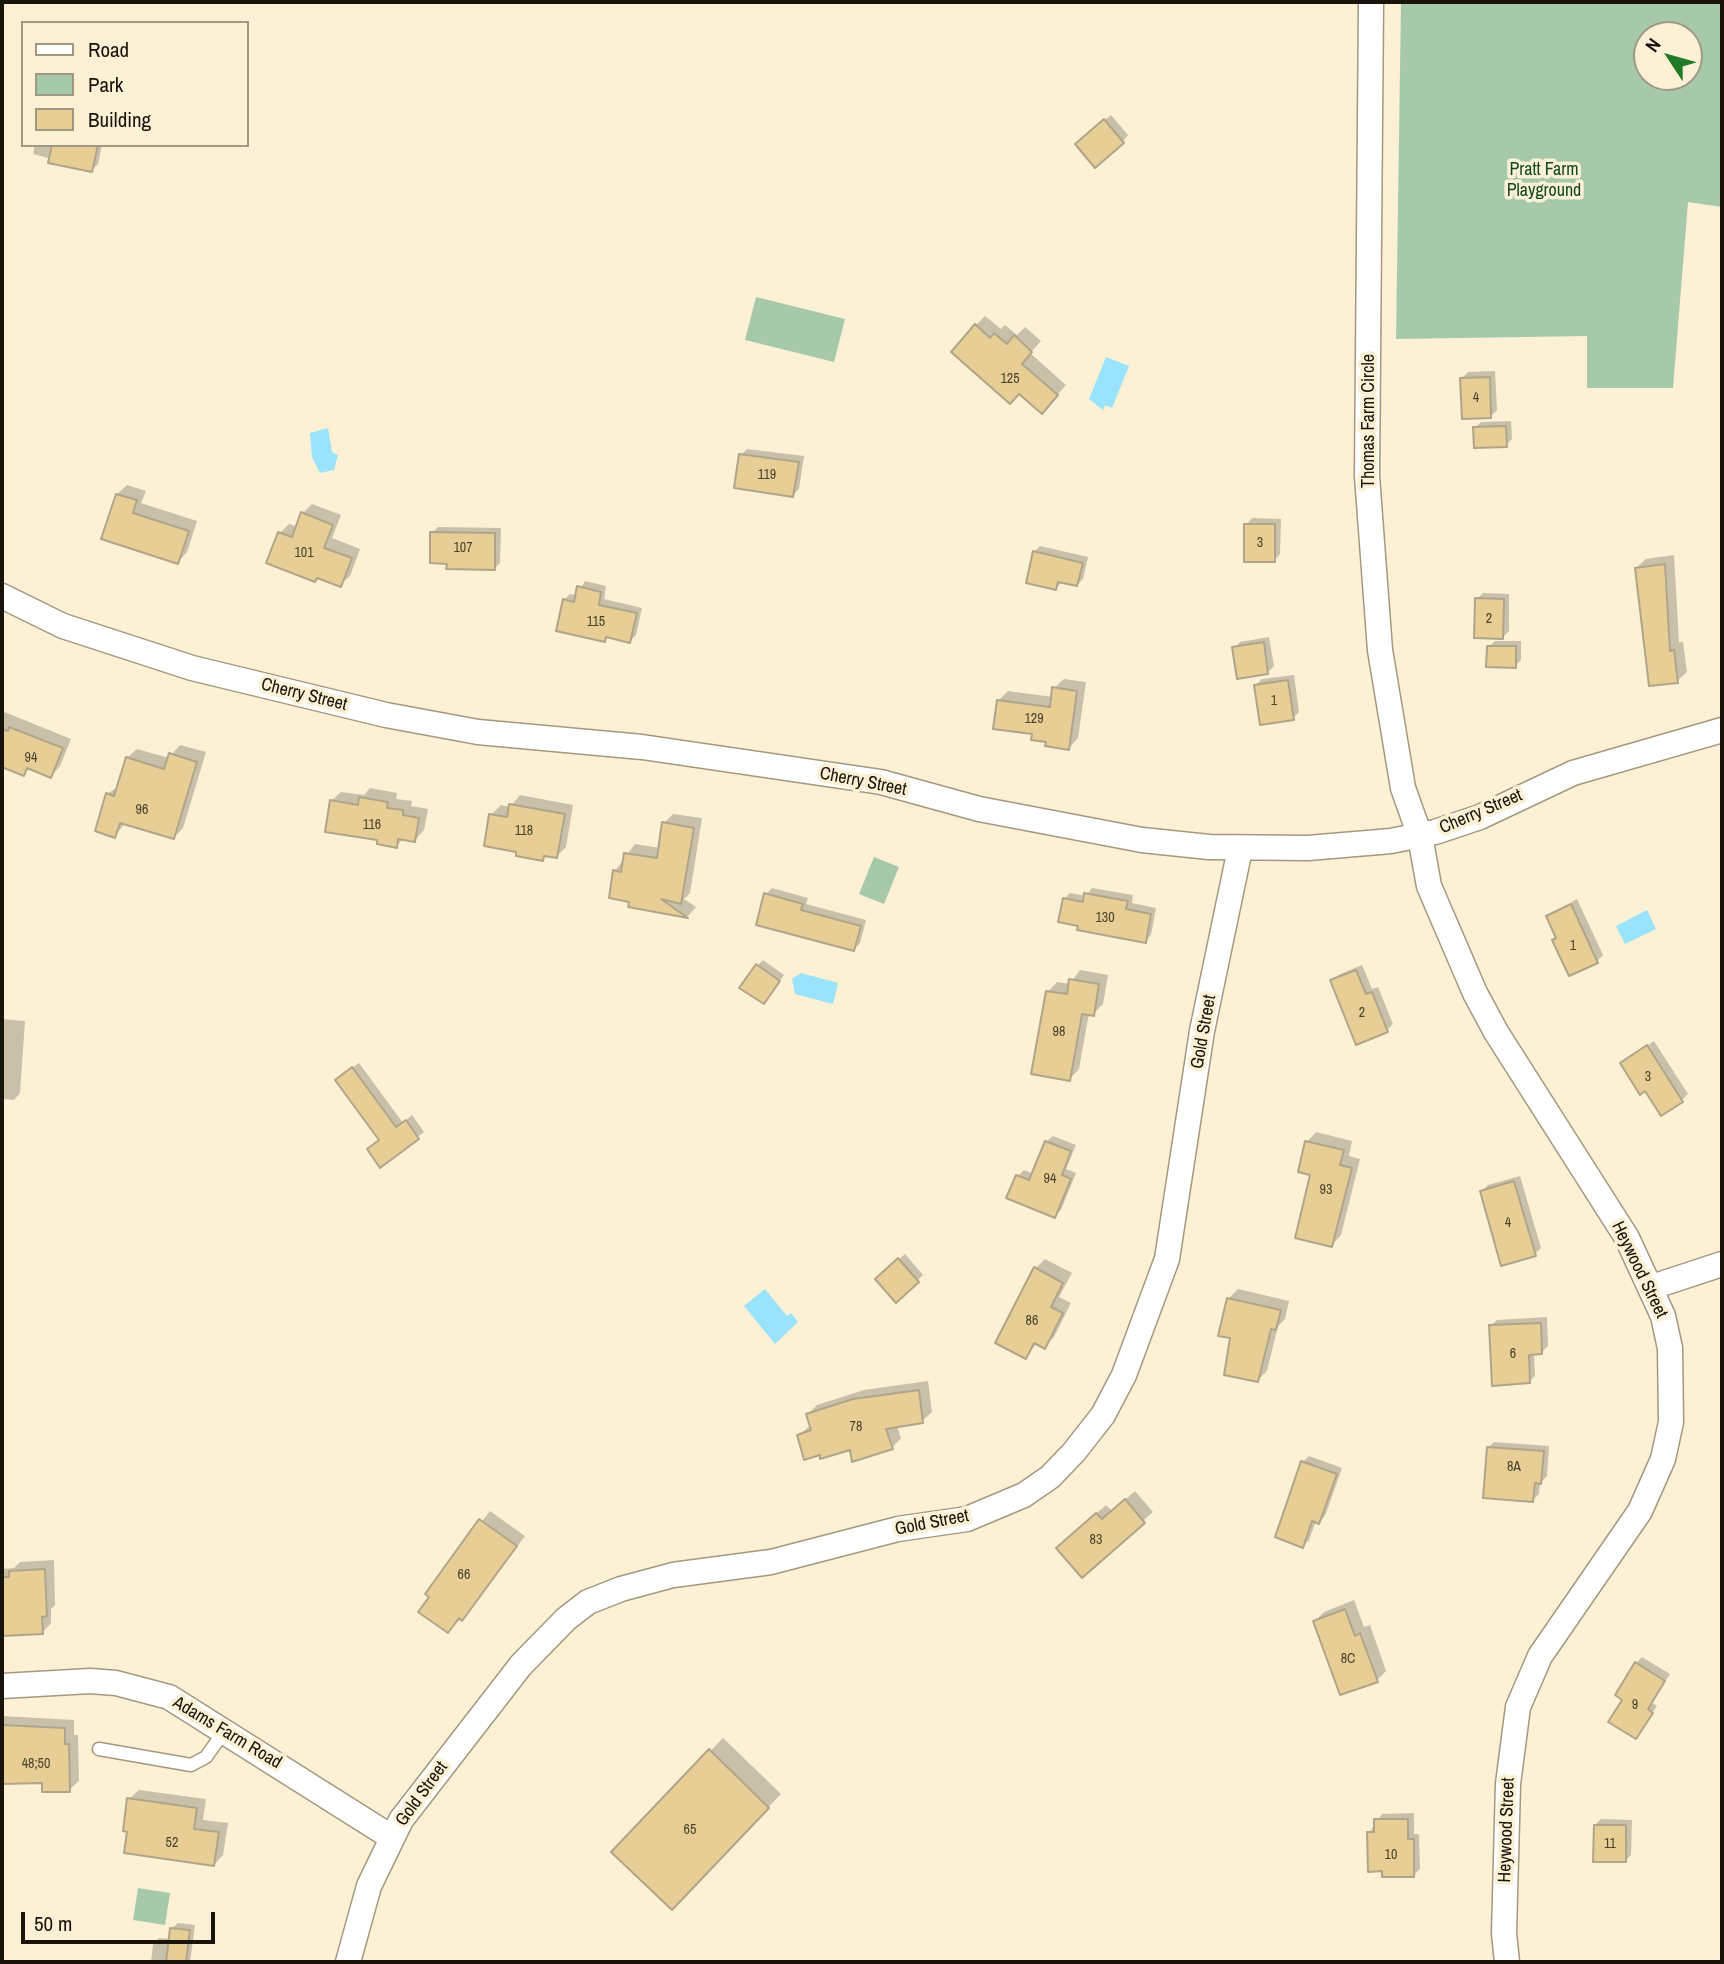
<!DOCTYPE html>
<style>
body{margin:0}
#map{position:relative;width:1724px;height:1964px;overflow:hidden;background:#fcf0d5;font-family:"Archivo Narrow",sans-serif}
canvas{display:block}
.frame{position:absolute;inset:0;border:4px solid #18140b;pointer-events:none}
.legend{position:absolute;left:21px;top:21px;width:228px;height:126px;box-sizing:border-box;background:#fcf0d5;border:2px solid #a19884;margin:0;padding:9px 12px;list-style:none;font-size:21px;color:#18140b}
.legend li{display:flex;align-items:center;gap:14px;height:35px}
.legend b{width:35px;border:2px solid #a19884}
.north{position:absolute;left:1633px;top:21px;width:70px;height:70px;box-sizing:border-box;background:#fcf0d5;border:2px solid #a19884;border-radius:50%;rotate:306deg;font-size:19px;font-weight:700;line-height:28px;text-align:center;color:#18140b}
.north::after{content:'';display:block;margin:auto;width:24px;height:32px;background:#217a28;clip-path:polygon(50% 0,100% 100%,50% 72%,0 100%)}
.scale{position:absolute;left:21px;top:1912px;width:194px;height:32px;box-sizing:border-box;border:4px solid #18140b;border-top:0;padding-left:9px;font-size:21px;line-height:24px;white-space:nowrap;color:#18140b;-webkit-text-stroke:5px #fcf0d5;paint-order:stroke}
</style>
<div id="map">
<canvas width="1724" height="1964"></canvas>
<div class="frame"></div>
<ul class="legend">
<li><b style="height:9px;background:#fff"></b>Road</li>
<li><b style="height:19px;background:#a6c9ab"></b>Park</li>
<li><b style="height:19px;background:#e7ce94"></b>Building</li>
</ul>
<div class="north">N</div>
<div class="scale">50 m</div>
</div>
<script>
const c = document.querySelector('canvas').getContext('2d');
c.lineJoin = 'round';
function fillPath(path, color) { c.fillStyle = color; c.fill(path, 'evenodd'); }
function stroke(path, color, width, dash) { c.strokeStyle = color; c.lineWidth = width; c.lineCap = dash ? 'butt' : 'round'; c.setLineDash(dash || []); c.stroke(path); }
function label(font, color, halo, rows, align = 'center') {
  c.font = font + ' "Archivo Narrow",sans-serif'; c.lineWidth = 7; c.setLineDash([]); c.textBaseline = 'middle'; c.strokeStyle = halo; c.fillStyle = color; for (const [text, x, y, turn = 0] of rows) {
    c.save(); c.translate(x, y); c.rotate((+turn || 0) * Math.PI / 180); c.textAlign = isNaN(turn) ? turn : align; if (halo) c.strokeText(text, 0, 0); c.fillText(text, 0, 0); c.restore();
  }
}
const green = new Path2D(`
 M1401,2H1722V207L1688,202L1673,388H1587V336L1396,339ZM1647,35H1689V77H1647Z
 M756,297L845,319L834,362L745,340Z
 M874,857L899,867L884,904L859,894Z
 M138,1888L170,1893L165,1925L133,1920Z`);
const water = new Path2D(`
 M1106,357L1129,366L1112,408L1105,405L1103,410L1089,399Z
 M328,428L332,452L338,455L334,470L320,473L312,457L310,433Z
 M1647,910L1656,929L1625,944L1616,926Z
 M801,973L838,983L833,1004L795,994L792,979Z
 M765,1289L787,1316L791,1313L798,1322L775,1344L744,1306Z`);
const shadow = new Path2D(`
 M1111,115L1128,135L1123,141L1083,138Z
 M35,145H102L98,164L92,170L33,154Z
 M985,316L1001,329L1005,325L1017,335L1025,327L1041,341L1030,353L1066,385L1051,402L976,325Z
 M1495,371L1497,410L1491,416L1462,378L1468,372Z
 M1511,421L1512,439L1506,445L1475,428L1481,422Z
 M747,449L804,456L799,489L793,495L741,455Z
 M127,485L146,491L141,503L197,521L187,552L178,562L103,538L117,494Z
 M312,504L341,515L332,538L360,549L350,576L340,585L280,533L289,524L298,527L303,513Z
 M1252,518L1281,519L1280,554L1274,561L1246,525Z
 M438,527L501,528L500,563L494,569L449,562L432,533Z
 M1040,546L1088,557L1083,579L1077,585L1062,582L1056,588L1034,552Z
 M1674,555L1679,642H1683L1687,672L1677,681L1636,568L1646,559Z
 M585,581L606,586L604,599L642,608L636,635L630,641L609,636L605,640L564,600L570,594L577,595Z
 M1483,593L1509,594V631L1503,637L1477,599Z
 M1269,637L1274,666L1268,672L1234,648L1240,642Z
 M1495,641H1521V660L1515,666L1489,647Z
 M1294,675L1299,712L1293,718L1256,685L1262,679Z
 M1064,679L1086,682L1078,738L1069,748L1034,733L998,701L1008,691L1053,697L1054,688Z
 M2,711L71,739L60,766L51,776L30,768L24,774L2,765Z
 M180,745L206,752L183,828L174,837L125,823L115,836L107,794L119,786L127,758L137,749L169,758Z
 M370,788L397,793L396,799L412,801L411,806L428,809L424,830L415,840L404,838L396,846L379,839L331,801L341,792L364,795Z
 M520,795L573,805L566,847L557,856L546,855L542,859L518,850L491,815L501,805L510,807Z
 M673,814L702,818L690,893L684,899L696,907L688,916L630,906L631,900L615,871L635,844L660,848L664,823Z
 M772,888L808,898L806,904L866,920L860,943L854,949L766,894Z
 M1092,888L1133,895L1132,903L1156,908L1151,935L1145,941L1080,924L1064,899L1070,893L1086,896Z
 M1577,899L1603,955L1597,961L1557,937L1548,916Z
 M763,960L784,975L764,1002L757,966Z
 M1362,965L1372,989L1378,987L1393,1024L1387,1030L1357,1043L1332,981L1338,975Z
 M1080,970L1108,975L1103,1004L1093,1014L1089,1013L1079,1069L1070,1079L1048,992L1057,982L1070,984Z
 M2,1019L25,1021L20,1093L14,1100L2,1099Z
 M1654,1041L1688,1094L1682,1100L1646,1089L1622,1063Z
 M359,1063L403,1123L412,1115L424,1132L381,1165L380,1139L343,1074Z
 M1316,1132L1352,1141L1349,1156L1360,1159L1341,1235L1332,1245L1307,1142Z
 M1053,1136L1076,1145L1066,1169L1076,1173L1061,1210L1055,1216L1018,1176L1024,1170L1034,1174L1046,1142Z
 M1520,1176L1541,1248L1535,1254L1482,1191L1488,1185Z
 M905,1254L923,1275L896,1300L877,1279Z
 M1045,1259L1072,1273L1059,1297L1071,1303L1054,1337L1044,1347L1037,1343L1026,1357L1035,1269Z
 M1238,1289L1289,1301L1285,1319L1278,1326L1267,1371L1258,1380L1232,1337L1229,1298Z
 M1547,1317L1548,1346L1542,1352L1534,1353L1535,1376L1529,1382L1491,1326L1497,1320Z
 M928,1381L932,1412L922,1421L897,1426L901,1438L892,1448L851,1447L821,1453L799,1435L811,1425L808,1414L817,1405L864,1390Z
 M1494,1442L1549,1446L1547,1476L1540,1483L1539,1494L1533,1500L1488,1448Z
 M1309,1456L1342,1468L1325,1516L1319,1522L1316,1521L1309,1540L1303,1546V1462Z
 M1135,1491L1153,1512L1082,1575L1068,1538L1106,1505L1112,1511Z
 M490,1511L525,1536L471,1609L448,1631L427,1593Z
 M54,1560L55,1605L51,1609V1623L42,1633L2,1635V1569L14,1568L20,1562Z
 M1354,1600L1364,1627L1370,1625L1386,1671L1377,1680L1315,1621L1324,1612Z
 M1642,1657L1670,1674L1652,1703L1657,1706L1636,1737L1624,1699L1636,1663Z
 M2,1716L74,1720V1735H78L79,1781L69,1790L44,1782H2Z
 M723,1738L781,1794L684,1895L613,1852Z
 M139,1790L206,1799L203,1820L228,1823L223,1855L214,1865L129,1799Z
 M1414,1813V1834H1419L1420,1869L1414,1875L1369,1833L1382,1814Z
 M1601,1819L1632,1820L1631,1855L1625,1861L1595,1825Z
 M178,1923L195,1925L190,1962H151L153,1944L159,1938L170,1939L171,1929Z`);
const building = new Path2D(`
 M1104,119L1124,143L1095,168L1075,144Z
 M52,145H98L92,172L48,163Z
 M975,324L990,338L994,333L1007,344L1014,335L1032,352L1022,364L1058,395L1042,414L1019,394L1010,404L951,352Z
 M1490,377L1491,418L1462,419L1460,378Z
 M1506,426L1507,447L1474,448L1473,427Z
 M739,454L799,462L793,497L734,488Z
 M116,494L137,500L133,513L189,531L178,564L101,539Z
 M301,512L333,525L324,548L352,558L341,587L317,578L315,582L266,563L278,532L292,537Z
 M1244,524H1275V562H1244Z
 M430,532L495,533V570L446,569L447,564L430,563Z
 M1033,551L1083,563L1077,586L1058,582L1056,590L1026,583Z
 M1665,564L1670,651L1674,650L1678,683L1649,686L1635,568Z
 M577,586L601,592L599,605L637,613L630,643L606,637L605,642L556,631L563,599L574,602Z
 M1475,598L1504,599L1503,639L1474,638Z
 M1264,642L1268,674L1237,679L1232,647Z
 M1487,646H1516V668L1486,667Z
 M1288,680L1294,720L1260,725L1254,685Z
 M1052,687L1077,691L1069,750L1045,746L1046,742L1031,740L1032,734L993,729L997,700L1050,707Z
 M9,727L63,748L51,778L27,768L24,776L2,767V729L8,731Z
 M169,753L197,762L174,839L120,823L115,838L95,831L106,793L114,796L126,757L164,769Z
 M359,797L388,802L387,808L403,810V815L419,818L415,842L398,839L397,848L377,844V840L325,832L330,800L358,805Z
 M509,804L565,814L557,858L544,856L543,861L516,856V852L484,846L489,814L507,817Z
 M662,822L694,828L681,904L661,899L688,918L628,907L629,902L609,898L613,870L621,872L624,853L657,858Z
 M764,893L803,904L801,910L861,926L854,951L756,925Z
 M1084,893L1128,901L1126,909L1151,914L1146,943L1077,930L1078,926L1058,922L1063,898L1083,902Z
 M1571,904L1598,963L1569,976L1552,940L1556,938L1546,916Z
 M756,964L780,981L764,1004L739,988Z
 M1356,970L1366,994L1372,992L1388,1032L1356,1045L1330,980Z
 M1069,979L1099,984L1094,1016L1082,1014L1070,1081L1031,1074L1046,991L1067,994Z
 M1647,1045L1683,1102L1661,1116L1645,1091L1640,1095L1620,1063Z
 M352,1067L396,1127L406,1120L419,1139L380,1168L367,1149L379,1140L335,1080Z
 M1045,1141L1071,1151L1062,1175L1071,1179L1055,1218L1006,1198L1016,1175L1029,1180Z
 M1305,1141L1344,1150L1340,1165L1352,1168L1332,1247L1295,1238L1310,1175L1298,1172Z
 M1514,1181L1536,1256L1501,1266L1480,1191Z
 M898,1258L919,1282L896,1303L875,1279Z
 M1034,1267L1063,1283L1051,1307L1063,1313L1045,1349L1034,1343L1026,1359L995,1343Z
 M1227,1298L1281,1310L1276,1330L1271,1329L1258,1382L1224,1375L1230,1338L1218,1336Z
 M1541,1323L1542,1354L1529,1355L1530,1383L1492,1386L1489,1325Z
 M919,1390L923,1423L886,1429L893,1449L852,1462L850,1450L820,1459V1455L804,1460L797,1435L811,1430L806,1414L853,1399Z
 M1487,1447L1544,1451L1541,1484L1535,1483L1533,1502L1483,1498Z
 M1301,1461L1337,1474L1319,1524L1312,1521L1303,1548L1275,1537Z
 M1125,1499L1145,1523L1082,1578L1056,1548L1096,1513L1102,1519Z
 M479,1519L517,1546L462,1621L459,1618L448,1633L418,1612L429,1597L425,1594Z
 M45,1569L47,1616L42,1617L43,1634L2,1636V1577H9V1571Z
 M1345,1609L1355,1636L1360,1633L1378,1682L1340,1695L1313,1621Z
 M1635,1662L1665,1681L1648,1709L1653,1713L1636,1739L1608,1722L1622,1700L1615,1695Z
 M2,1725L65,1728V1744H69L70,1792H42V1783L2,1784Z
 M709,1749L769,1808L672,1910L611,1852Z
 M127,1798L197,1808L194,1829L219,1832L214,1866L124,1853L127,1832L123,1831Z
 M1374,1819H1408V1839H1414V1877H1382V1871L1368,1872L1367,1832H1374Z
 M1594,1825H1626V1862H1593Z
 M170,1928L190,1930L186,1962H166Z`);
const service = new Path2D(`
 M99,1749L191,1765L206,1757L225,1730`);
const minor = new Path2D(`
 M1371,2L1367,476L1380,650L1403,788L1420,836L1429,886L1475,993L1496,1032L1627,1238L1663,1316L1670,1348L1671,1422L1663,1459L1640,1511L1540,1656L1518,1707L1508,1784L1504,1933L1507,1962
 M2,596L63,626L192,668L386,715L478,732L642,747L881,782L979,809L1142,840L1209,847L1308,848L1391,841L1435,832L1480,817L1573,773L1722,730
 M1652,1287L1722,1264
 M2,1686L90,1681L116,1683L169,1697L391,1837
 M348,1962L369,1886L401,1820L521,1665L566,1619L588,1602L621,1589L673,1575L771,1562L898,1529L967,1519L1024,1495L1050,1477L1074,1452L1103,1415L1124,1375L1167,1259L1202,1031L1240,849`);
const numberNames = [
 ["125",1010,379],
 ["4",1476,398],
 ["119",767,475],
 ["3",1260,543],
 ["107",463,548],
 ["101",304,553],
 ["2",1489,619],
 ["115",596,622],
 ["1",1274,701],
 ["129",1034,719],
 ["94",31,758],
 ["96",142,810],
 ["116",372,825],
 ["118",524,831],
 ["130",1105,918],
 ["1",1573,946],
 ["2",1362,1013],
 ["98",1059,1032],
 ["3",1648,1077],
 ["94",1050,1179],
 ["93",1326,1190],
 ["4",1508,1223],
 ["86",1032,1321],
 ["6",1513,1354],
 ["78",856,1427],
 ["8A",1514,1467],
 ["83",1096,1540],
 ["66",464,1575],
 ["8C",1348,1659],
 ["9",1635,1705],
 ["48;50",36,1764],
 ["65",690,1830],
 ["52",172,1843],
 ["11",1610,1844],
 ["10",1391,1855]
];
const parkNames = [
 ["Pratt Farm",1544,170],
 ["Playground",1544,191]
];
const streetNames = [
 ["Thomas Farm Circle",1369,421,-90],
 ["Cherry Street",304,695,14],
 ["Cherry Street",863,782,11],
 ["Cherry Street",1481,812,-23],
 ["Gold Street",1204,1032,-80],
 ["Heywood Street",1639,1270,64],
 ["Gold Street",932,1523,-11],
 ["Adams Farm Road",227,1733,31],
 ["Gold Street",422,1794,-54],
 ["Heywood Street",1507,1830,-88]
];
fillPath(green, '#a6c9ab');
fillPath(water, '#9ae3fc');
fillPath(shadow, '#0003');
fillPath(building, '#e7ce94');
stroke(building, '#b0a58b', 2);
stroke(service, '#a4987f', 15);
stroke(minor, '#a4987f', 27);
stroke(service, '#fff', 12);
stroke(minor, '#fff', 24);
label('14px', '#4c422d', null, numberNames);
label('18px', '#104820', '#fcf0d5', parkNames);
label('18px', '#18140b', '#fcf0d5', streetNames);
</script>
